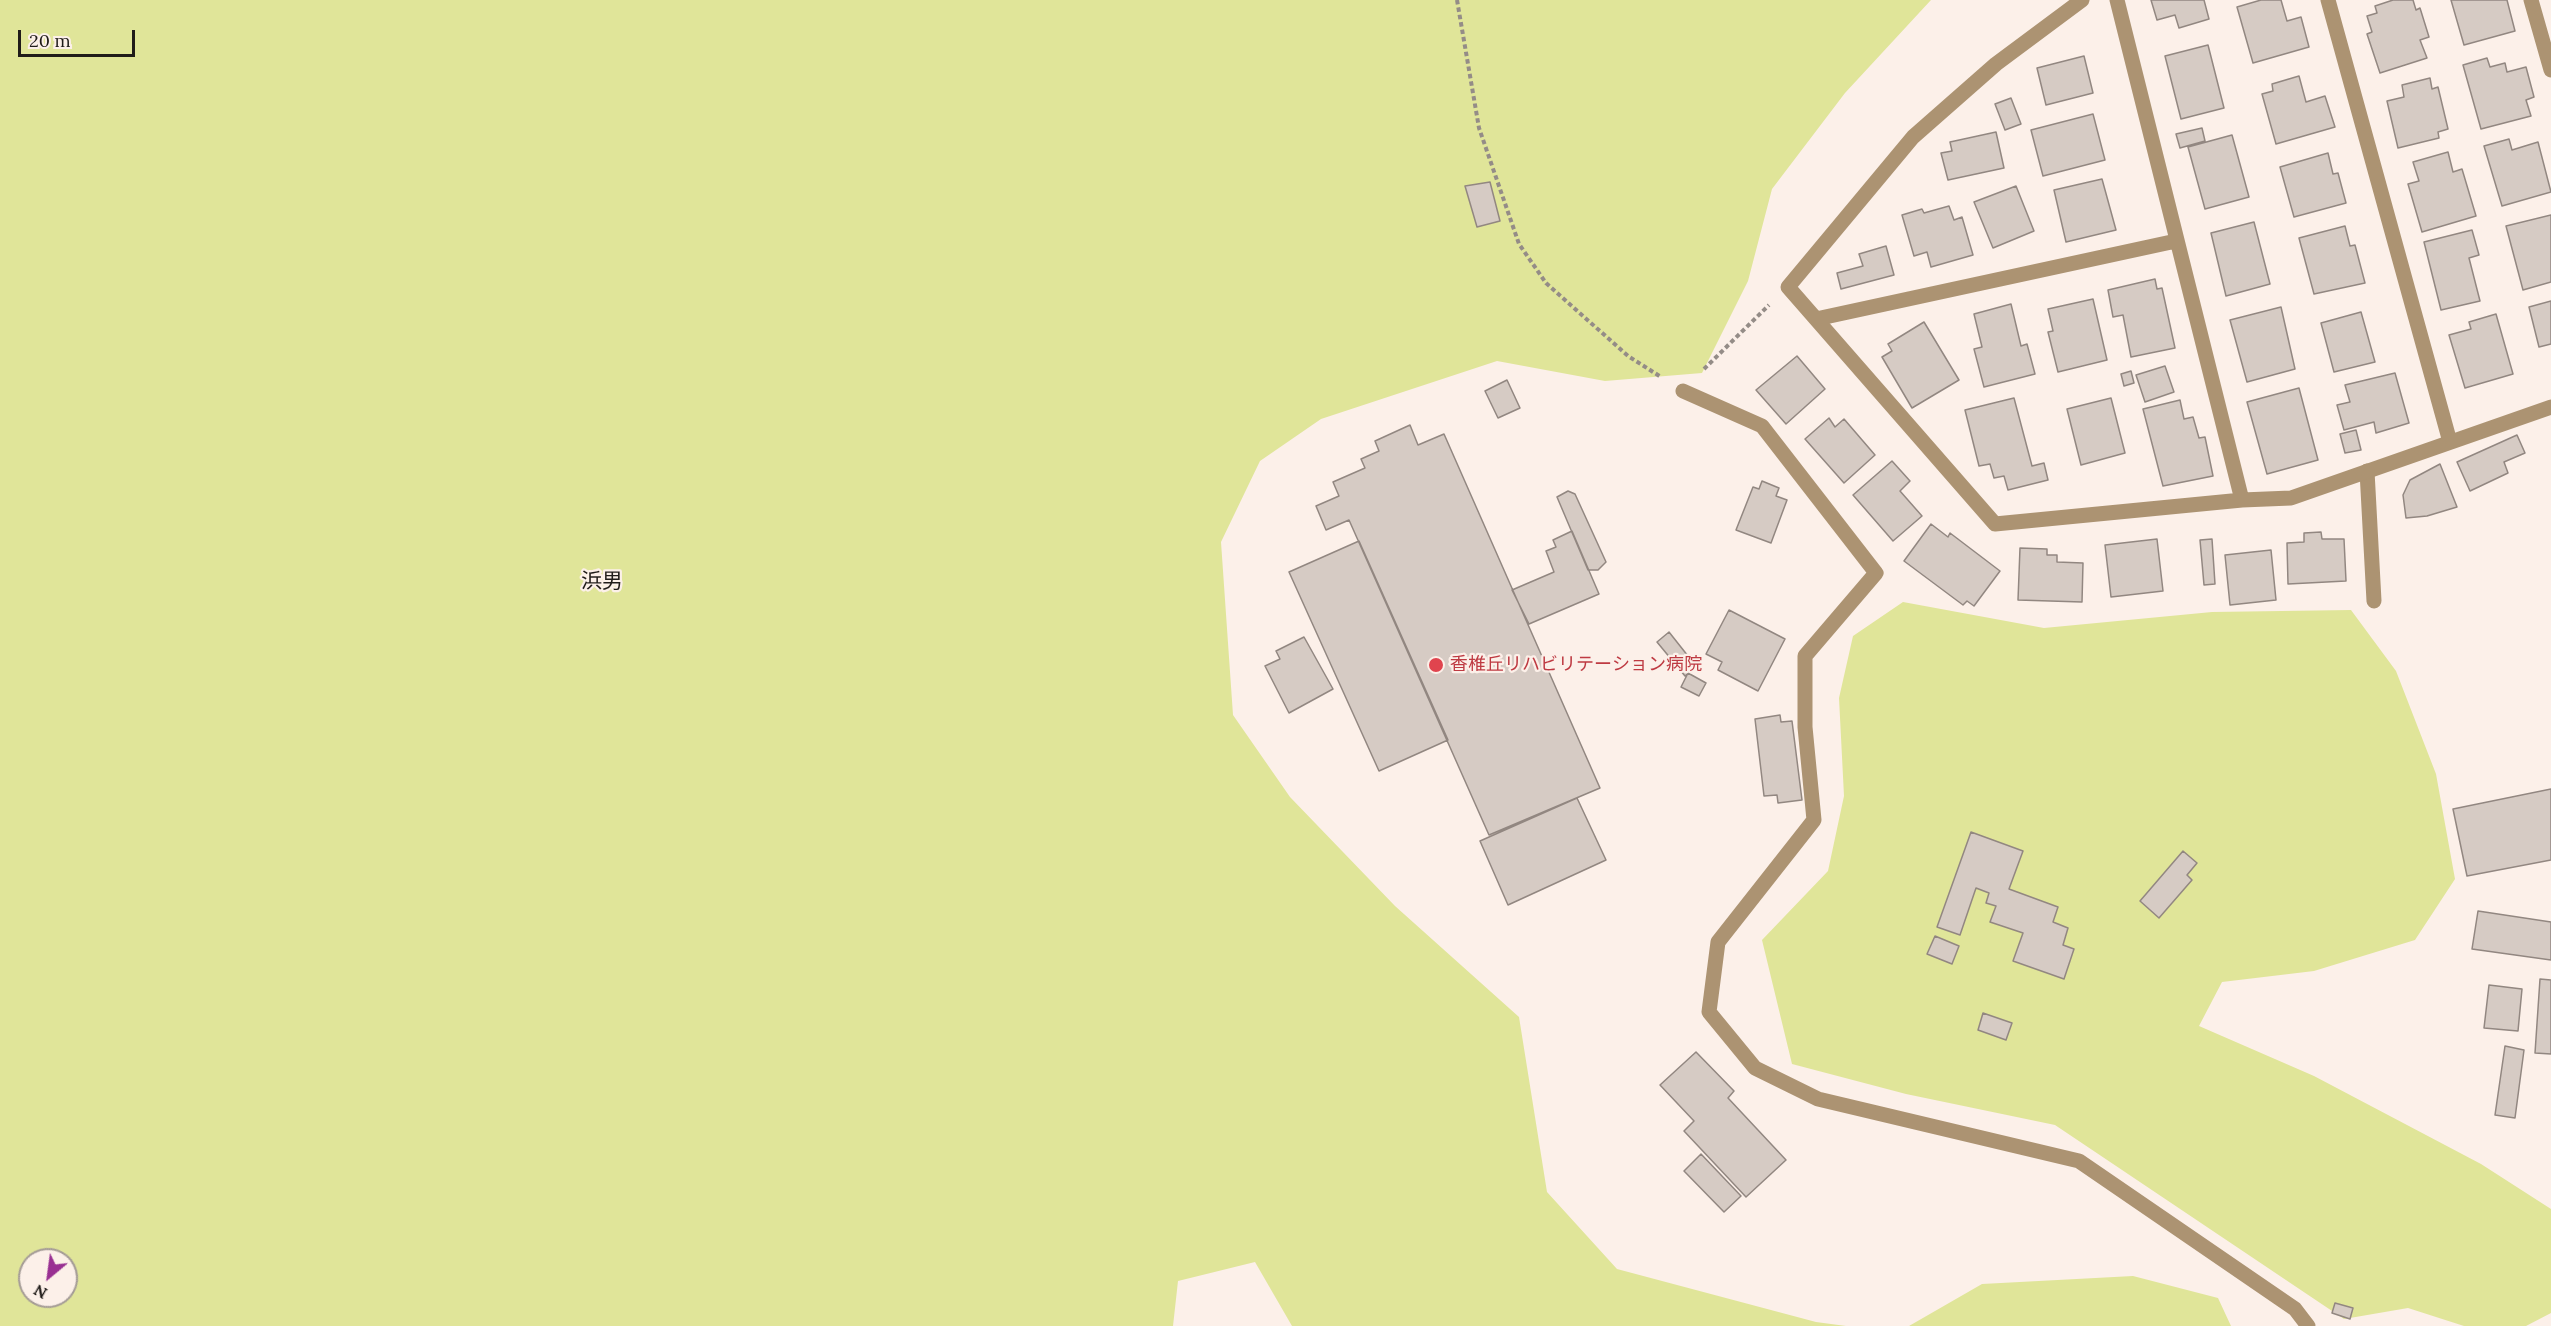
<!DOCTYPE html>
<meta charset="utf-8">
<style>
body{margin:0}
#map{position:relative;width:2551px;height:1326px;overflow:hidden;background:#fcf0e9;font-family:Lora,serif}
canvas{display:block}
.north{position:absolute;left:18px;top:1248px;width:60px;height:60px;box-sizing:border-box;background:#fcf0e9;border:2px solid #a49b96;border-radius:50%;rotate:209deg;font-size:16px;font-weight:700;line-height:24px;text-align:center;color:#201c19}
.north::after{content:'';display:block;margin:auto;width:21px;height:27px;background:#993092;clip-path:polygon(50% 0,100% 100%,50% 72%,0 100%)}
.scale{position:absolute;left:18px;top:30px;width:117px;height:27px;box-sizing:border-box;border:3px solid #201c19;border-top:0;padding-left:8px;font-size:18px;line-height:21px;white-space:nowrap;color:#201c19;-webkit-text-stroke:4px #fcf0e9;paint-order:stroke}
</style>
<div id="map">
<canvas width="2551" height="1326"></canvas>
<div class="north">N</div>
<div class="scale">20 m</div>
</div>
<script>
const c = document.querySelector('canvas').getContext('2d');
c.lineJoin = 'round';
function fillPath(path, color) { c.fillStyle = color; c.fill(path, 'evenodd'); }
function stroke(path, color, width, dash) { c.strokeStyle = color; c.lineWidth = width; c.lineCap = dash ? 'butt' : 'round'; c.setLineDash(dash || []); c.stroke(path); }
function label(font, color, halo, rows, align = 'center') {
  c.font = font + ' Lora,"Noto Sans JP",serif'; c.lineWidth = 4.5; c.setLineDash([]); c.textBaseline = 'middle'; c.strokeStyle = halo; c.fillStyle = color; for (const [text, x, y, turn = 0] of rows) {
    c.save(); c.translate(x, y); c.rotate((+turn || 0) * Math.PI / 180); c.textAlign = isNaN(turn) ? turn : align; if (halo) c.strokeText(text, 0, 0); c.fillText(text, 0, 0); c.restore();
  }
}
const green = new Path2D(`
 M0,0H1931L1845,93L1772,189L1748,281L1702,373L1605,381L1497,361L1321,419L1260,461L1221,542L1233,715L1290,797L1395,906L1519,1017L1547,1192L1617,1269L1816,1322L1846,1326H1292L1255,1262L1178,1281L1173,1326H0ZM30,1260H66V1296H30Z
 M1903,602L2044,628L2212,612L2351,610L2396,671L2436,774L2455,879L2415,940L2314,971L2222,982L2199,1026L2314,1076L2481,1164L2551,1209V1313L2526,1326H2464L2408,1308L2344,1319L2055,1125L1906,1094L1792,1064L1762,940L1828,871L1844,796L1839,698L1853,636Z
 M2133,1276L2218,1298L2231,1326H1909L1982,1284Z`);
const building = new Path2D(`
 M2151,0H2204L2209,19L2179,28L2175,15L2157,20Z
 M2261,0H2281L2287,21L2301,17L2309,47L2253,63L2237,7Z
 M2393,0H2413L2416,10L2420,8L2429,37L2420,40L2427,58L2380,73L2367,34L2372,32L2367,16L2377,13L2375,6Z
 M2451,0H2507L2515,31L2464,45Z
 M2208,45L2224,108L2181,119L2165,56Z
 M2084,56L2093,93L2046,105L2037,68Z
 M2487,58L2490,67L2505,63L2507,72L2526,67L2534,97L2526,100L2531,116L2481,129L2463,65Z
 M2299,76L2306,102L2325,96L2335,127L2276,144L2262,94L2273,91L2272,84Z
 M2430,78L2432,89L2438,87L2448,129L2438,132L2439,138L2398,148L2387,101L2404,97L2402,85Z
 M2011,98L2021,124L2005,130L1995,104Z
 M2093,114L2105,160L2043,176L2031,130Z
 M2202,128L2205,141L2180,148L2176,134Z
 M1996,132L2004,168L1948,180L1941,153L1952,151L1950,142Z
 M2232,135L2249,197L2205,209L2188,147Z
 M2509,139L2512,150L2538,142L2551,192L2502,206L2484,146Z
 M2448,152L2453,172L2462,169L2476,216L2422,232L2408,184L2419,181L2413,162Z
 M2328,153L2333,174L2338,173L2346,203L2294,217L2280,167Z
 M2102,179L2116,230L2066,242L2054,190Z
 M1490,182L1500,221L1477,227L1465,186Z
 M2016,186L2034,231L1993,248L1974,202Z
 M1949,206L1954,220L1962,217L1973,255L1931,267L1927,252L1914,256L1902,215L1922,209L1924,213Z
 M2551,215V282L2523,290L2506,226Z
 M2254,222L2270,284L2226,296L2211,233Z
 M2345,226L2350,246L2355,245L2365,283L2314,294L2299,238Z
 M2472,230L2479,255L2469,258L2480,301L2441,310L2424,242Z
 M1886,246L1894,275L1841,289L1837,273L1863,266L1859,254Z
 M2155,279L2157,289L2162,288L2175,348L2131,357L2123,315L2113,317L2108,290Z
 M2093,299L2107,360L2058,372L2048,332L2053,331L2048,309Z
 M2551,301V344L2539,347L2529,307Z
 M2011,304L2021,346L2027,344L2035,374L1984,387L1974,349L1982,347L1974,314Z
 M2281,307L2295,369L2247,382L2230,320Z
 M2361,312L2375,362L2334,372L2321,323Z
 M2496,314L2513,374L2465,388L2449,335L2471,329L2469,322Z
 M1924,322L1959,380L1912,408L1882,357L1892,351L1888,344Z
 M1797,356L1825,389L1786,424L1756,390Z
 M2165,366L2174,392L2145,402L2136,375Z
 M2131,371L2134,383L2124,386L2121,374Z
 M2395,373L2409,423L2376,433L2374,422L2344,430L2337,405L2350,402L2345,385Z
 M1507,380L1520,408L1498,418L1485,391Z
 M2299,388L2318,460L2267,474L2247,402Z
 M2014,398L2032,466L2044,463L2048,480L2008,490L2004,476L1994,478L1990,464L1979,466L1965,410Z
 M2111,398L2125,453L2081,465L2067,409Z
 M2180,400L2184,419L2193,417L2199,438L2205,437L2213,476L2163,486L2143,409Z
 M1829,418L1835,427L1844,419L1875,455L1844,483L1805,439Z
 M1410,425L1418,445L1444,434L1600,788L1489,835L1349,520L1326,530L1316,506L1339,496L1333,482L1365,468L1361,459L1379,451L1375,441Z
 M2356,430L2361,450L2345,453L2340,434Z
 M2517,435L2525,453L2504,462L2508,473L2470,491L2457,462Z
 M1892,461L1910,481L1900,491L1922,516L1893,541L1853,495Z
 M2440,464L2457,507L2427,516L2406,518L2403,495L2410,480Z
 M1762,481L1779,488L1776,496L1787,500L1771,543L1736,530L1753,487L1759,489Z
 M1568,491L1575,494L1606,562L1598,570H1588L1557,497Z
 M1931,524L1948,537L1950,533L2000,571L1974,606L1967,601L1963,605L1904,561Z
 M1572,531L1599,594L1529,624L1512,590L1554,572L1546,551L1556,547L1553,540Z
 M2321,532L2322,539H2344L2346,581L2288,584L2287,543L2304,542V533Z
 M2157,539L2163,591L2111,597L2105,545Z
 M2212,539L2215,584L2204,585L2200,540Z
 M1359,541L1448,740L1379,771L1289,572Z
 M2020,548L2047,549V555H2057V562L2083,563L2082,602L2018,600Z
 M2271,550L2276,600L2230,605L2225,555Z
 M1729,610L1785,639L1758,691L1718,670L1722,662L1706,654Z
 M1669,632L1688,656L1684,659L1692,670L1685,676L1657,642Z
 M1304,637L1333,689L1289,713L1265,666L1280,659L1276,651Z
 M1688,673L1706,683L1699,696L1681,687Z
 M1780,715L1781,722L1792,721L1802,800L1778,803L1777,795L1764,796L1755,719Z
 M2551,789V860L2467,876L2453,809Z
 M1577,798L1606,860L1508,905L1480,841Z
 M1971,832L2023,851L2009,889L2058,907L2053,922L2068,928L2063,945L2074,949L2064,979L2013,961L2023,933L1990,922L1996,906L1986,903L1989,893L1976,888L1960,935L1937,927Z
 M2183,851L2197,863L2187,875L2192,880L2159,918L2140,901Z
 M2478,911L2551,922V960L2472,949Z
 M1935,936L1959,946L1952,964L1927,954Z
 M2540,979L2551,980V1054L2535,1053Z
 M2489,985L2522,989L2518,1031L2484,1028Z
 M1983,1013L2012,1023L2006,1040L1978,1030Z
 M2505,1046L2524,1050L2515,1118L2495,1115Z
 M1696,1052L1734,1091L1728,1098L1786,1160L1746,1197L1684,1131L1694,1121L1660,1085Z
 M1701,1154L1741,1196L1724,1212L1684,1171Z
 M2335,1303L2353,1308L2350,1319L2332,1313Z`);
const path = new Path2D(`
 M1457,0L1479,128L1519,244L1546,283L1628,356L1661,377
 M1704,369L1769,305`);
const lane = new Path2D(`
 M2367,471L2374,601`);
const street = new Path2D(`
 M2082,0L1996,64L1913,137L1788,287L1995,524L2242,500L2291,498L2551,407
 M2117,0L2242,500
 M2328,0L2450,442
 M2531,0L2551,70
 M1816,319L2176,241
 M1683,391L1762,426L1876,573L1805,656V727L1814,820L1718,942L1709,1012L1755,1068L1818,1099L2079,1161L2295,1309L2308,1326`);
const markers = [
 [1436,665,8,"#e0444e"]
];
const healthNames = [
 ["香椎丘リハビリテーション病院",1450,665]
];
const quarterNames = [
 ["浜男",602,582]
];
fillPath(green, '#e0e599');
fillPath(building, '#d6cbc4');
stroke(building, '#928781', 1.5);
stroke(path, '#948c87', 4, [4.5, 3]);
stroke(lane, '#ac9372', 15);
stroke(street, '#ac9372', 15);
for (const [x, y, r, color] of markers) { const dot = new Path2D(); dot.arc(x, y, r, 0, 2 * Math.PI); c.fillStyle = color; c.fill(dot); stroke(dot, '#fcf0e9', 2); }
label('18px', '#be3a42', '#fcf0e9', healthNames, 'left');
label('21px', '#201c19', '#fcf0e9', quarterNames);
</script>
